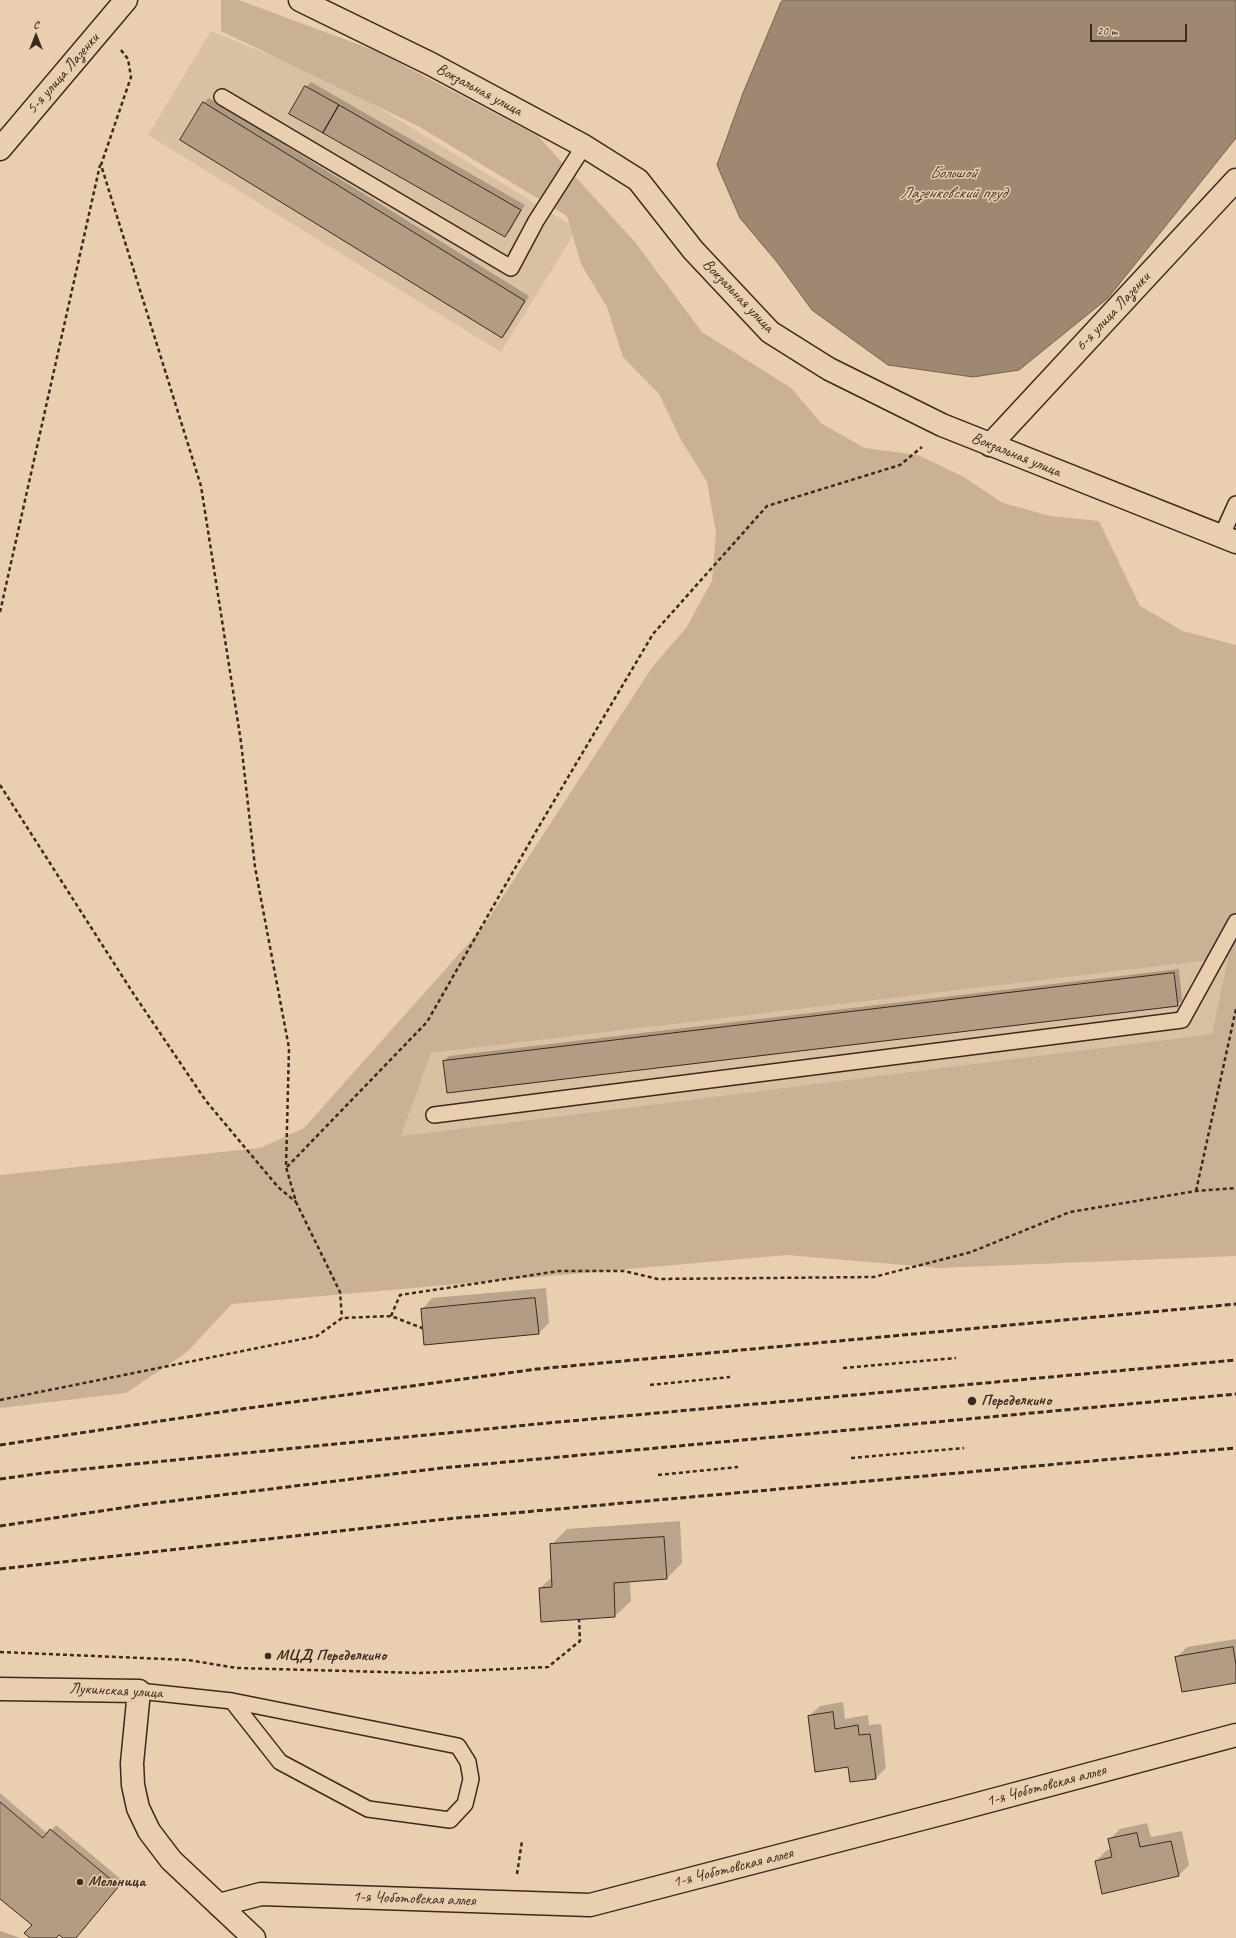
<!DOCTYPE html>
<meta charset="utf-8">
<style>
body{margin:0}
#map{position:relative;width:1236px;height:1938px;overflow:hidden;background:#e9cfb0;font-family:Caveat,sans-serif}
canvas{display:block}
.north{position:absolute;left:16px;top:16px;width:40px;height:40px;-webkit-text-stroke:3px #e9cfb0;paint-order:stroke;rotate:0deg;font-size:11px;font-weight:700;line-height:16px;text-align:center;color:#3b2a1e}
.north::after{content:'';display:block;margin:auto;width:14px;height:18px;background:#3b2a1e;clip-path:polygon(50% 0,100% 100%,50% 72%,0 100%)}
.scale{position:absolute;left:1090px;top:24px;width:97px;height:18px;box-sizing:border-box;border:2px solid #3b2a1e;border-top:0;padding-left:5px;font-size:12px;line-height:14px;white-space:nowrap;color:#3b2a1e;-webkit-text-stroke:3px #e9cfb0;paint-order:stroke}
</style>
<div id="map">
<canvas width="1236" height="1938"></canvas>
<div class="north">С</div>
<div class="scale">20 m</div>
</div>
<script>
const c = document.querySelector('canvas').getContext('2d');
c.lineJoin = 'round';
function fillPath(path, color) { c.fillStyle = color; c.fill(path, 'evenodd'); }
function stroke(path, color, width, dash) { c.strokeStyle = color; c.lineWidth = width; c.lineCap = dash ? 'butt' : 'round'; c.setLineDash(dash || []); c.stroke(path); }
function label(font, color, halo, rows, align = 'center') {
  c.font = font + ' Caveat,sans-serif'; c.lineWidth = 3; c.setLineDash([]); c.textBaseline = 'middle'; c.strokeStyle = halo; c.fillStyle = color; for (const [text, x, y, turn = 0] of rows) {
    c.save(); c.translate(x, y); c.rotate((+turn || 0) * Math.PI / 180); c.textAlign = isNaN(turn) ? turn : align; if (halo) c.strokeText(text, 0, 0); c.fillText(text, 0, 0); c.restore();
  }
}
const built = new Path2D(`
 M211,31L340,84L577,229L501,352L148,135Z
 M1229,958L1212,1034L401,1136L431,1053Z`);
const green = new Path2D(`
 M221,0H239L376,51L538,136L635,242L702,332L791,388L822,424L865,448L918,455L964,477L1003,503L1050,516L1099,521L1140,606L1183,631L1236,645V1256L939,1268L787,1255L232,1304L187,1352L126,1393L0,1408V1175L260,1148L304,1128L483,927L653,666L686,628L712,581L716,533L707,482L681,440L659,394L623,357L607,307L581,264L567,216L418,126L221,31ZM1228,958L1212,1034L401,1136L431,1053Z`);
const water = new Path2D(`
 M784,0H1236V138L1108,298L1019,370L973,377L888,365L812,310L777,262L740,218L717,165L743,93L781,2Z`);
const shadow = new Path2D(`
 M311,82L525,205L510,231L505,236L306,87Z
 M209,98L529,296L507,332L502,337L204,103Z
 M1179,969L1182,1000L1177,1005L444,1061L449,1056Z
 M546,1288L549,1323L539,1333L422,1309L432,1298Z
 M680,1521L682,1563L667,1578L630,1581L631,1601L615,1616L542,1621L540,1588L553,1576L551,1545L567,1529Z
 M1236,1639V1682L1177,1657L1187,1647Z
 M843,1702L845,1719L868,1715L869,1725L881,1724L886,1768L876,1778L849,1766L809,1716L820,1706Z
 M0,1793L48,1834L56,1825L123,1881L76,1938H64L59,1934L56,1938H32L33,1924L0,1897Z
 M1147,1823L1151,1837L1182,1831L1189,1865L1179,1875L1103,1892L1096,1861L1107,1850L1111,1849L1109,1840L1120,1829Z
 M0,1931L20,1938H0Z`);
const building = new Path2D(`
 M305,86L339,105L323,133L289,114Z
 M203,102L525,301L502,338L180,140Z
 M339,105L521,210L505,237L323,133Z
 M1174,973L1178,1006L447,1093L443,1061Z
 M535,1298L539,1334L424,1345L421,1309Z
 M664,1537L667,1579L614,1583L615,1617L541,1622L539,1588L552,1587L550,1544Z
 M1233,1647L1236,1665V1683L1182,1692L1175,1657Z
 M833,1712L835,1729L858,1725L859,1735L870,1734L876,1779L850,1782L848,1767L815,1772L808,1716Z
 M0,1802L43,1838L50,1829L119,1886L76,1938H63L59,1935L56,1938H30L24,1933L32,1925L0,1899Z
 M1137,1833L1140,1847L1171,1841L1179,1876L1102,1894L1095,1861L1112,1857L1108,1839Z`);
const path = new Path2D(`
 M121,50L128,59L131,77L101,165L201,486L241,742L255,867L289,1048L286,1167L296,1202L340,1292L342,1318
 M0,612L100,165
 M0,785L133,993L206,1101L278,1187L296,1202
 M287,1167L427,1022L538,828L653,634L767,506L900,465L922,447
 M1196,1191L1236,1009
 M391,1316L400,1295L559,1271H624L658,1279L874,1277L971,1252L1070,1212L1196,1191L1236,1188
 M843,1368L956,1358
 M650,1385L730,1377
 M0,1400L317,1336L342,1318L391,1316L422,1328
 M851,1458L964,1448
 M658,1475L738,1467
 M0,1652L188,1660L237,1668L420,1673L548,1667L580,1641L579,1620
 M517,1874L522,1841`);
const service = new Path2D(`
 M222,97L511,268L536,221L584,146
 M1221,537L1236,504
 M434,1115L1182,1020L1236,922
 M139,1691L232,1701L458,1746L468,1762L471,1779L465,1804L450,1820L368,1809L280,1762L232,1701`);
const minor = new Path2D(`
 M300,0L431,64L584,146L638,180L693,250L770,332L829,369L942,425L1236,542
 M0,149L126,0
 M990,445L1236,180
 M219,1905L261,1894L590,1905L948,1812L1236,1735`);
const tertiary = new Path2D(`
 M0,1689L139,1691L132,1763L133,1785L138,1808L149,1831L171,1860L254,1938`);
const rail = new Path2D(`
 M0,1445L234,1410L537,1369L1236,1304
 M0,1479L44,1473L537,1424L1236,1360
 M0,1526L148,1504L442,1468L1236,1394
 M0,1569L446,1519L1236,1448`);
const markers = [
 [972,1401,5,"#3b2a1e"],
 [268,1656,4,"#3b2a1e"],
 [80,1882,4,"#3b2a1e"]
];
const streetNames = [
 ["5-я улица Лазенки",63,74,-49],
 ["Вокзальная улица",479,90,28],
 ["Вокзальная улица",738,296,46],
 ["6-я улица Лазенки",1113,312,-47],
 ["Вокзальная улица",1016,455,22],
 ["Лукинская улица",116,1691,3],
 ["1-я Чоботовская аллея",1046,1786,-15],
 ["1-я Чоботовская аллея",733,1868,-14],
 ["1-я Чоботовская аллея",414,1899,2]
];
const poiNames = [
 ["Переделкино",981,1401],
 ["МЦД Переделкино",276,1656],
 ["Мельница",88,1882]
];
const waterNames = [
 ["Большой",953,174],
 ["Лазенковский пруд",953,194]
];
fillPath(built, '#d9c0a2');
fillPath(green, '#cab196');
fillPath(water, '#9e8871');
stroke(water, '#766250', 1);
fillPath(shadow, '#0003');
fillPath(building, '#b39c83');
stroke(building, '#3b2a1e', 1);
stroke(service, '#3b2a1e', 18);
stroke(minor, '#3b2a1e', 25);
stroke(tertiary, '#3b2a1e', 25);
stroke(path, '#3b2a1e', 2.5, [4, 3]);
stroke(service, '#e9cfb0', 15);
stroke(minor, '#e9cfb0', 22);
stroke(tertiary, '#e9cfb0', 22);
stroke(rail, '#3b2a1e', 3, [6, 3]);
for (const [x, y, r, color] of markers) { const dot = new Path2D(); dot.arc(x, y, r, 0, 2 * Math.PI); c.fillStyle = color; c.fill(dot); stroke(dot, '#e9cfb0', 1.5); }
label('16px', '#3b2a1e', '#e9cfb0', streetNames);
label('bold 16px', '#3b2a1e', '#e9cfb0', poiNames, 'left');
label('italic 17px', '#4f3d2f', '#e9cfb0', waterNames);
</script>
